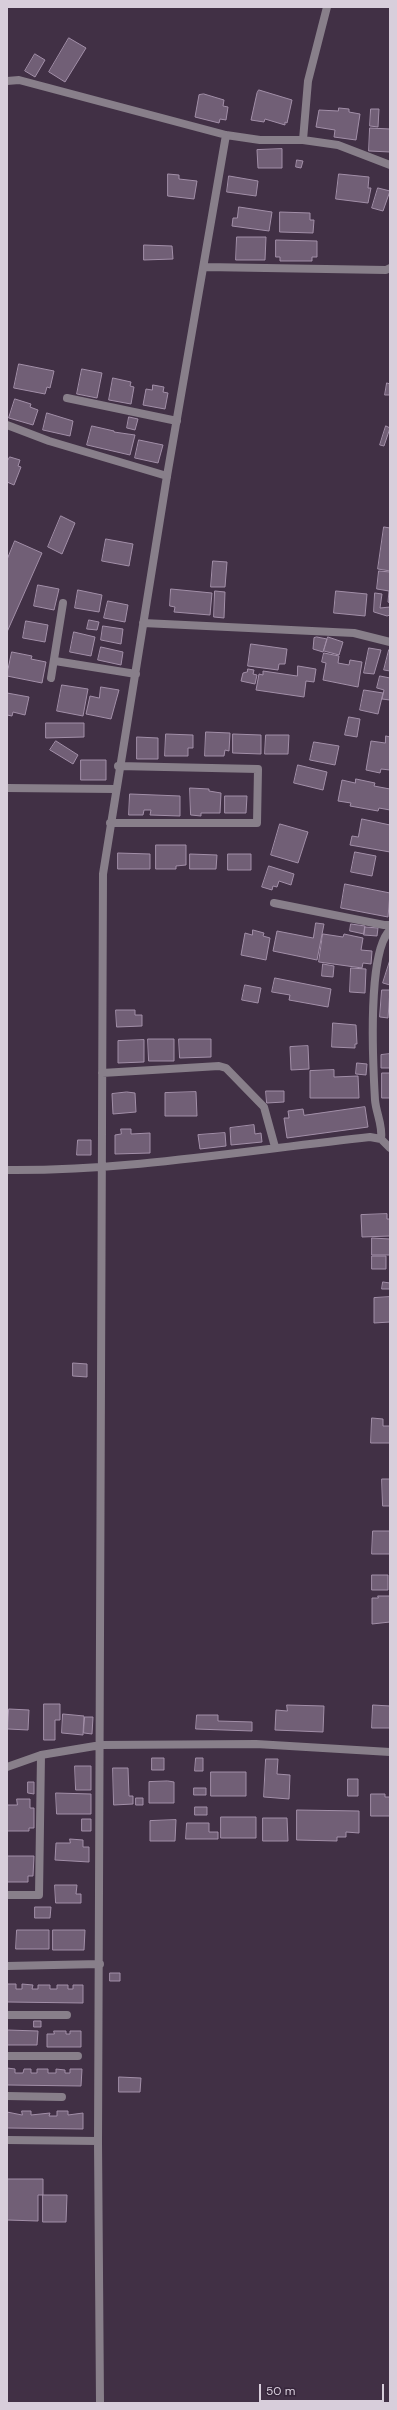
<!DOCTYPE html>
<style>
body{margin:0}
#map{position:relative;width:397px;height:2410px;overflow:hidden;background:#413045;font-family:"DM Sans",sans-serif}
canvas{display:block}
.frame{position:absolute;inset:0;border:8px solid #d8cedb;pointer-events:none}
.scale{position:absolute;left:259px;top:2384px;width:125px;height:18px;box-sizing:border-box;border:2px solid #d8cedb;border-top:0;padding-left:5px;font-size:12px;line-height:14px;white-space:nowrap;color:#d8cedb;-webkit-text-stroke:3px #36263b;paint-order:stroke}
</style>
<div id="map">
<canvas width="397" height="2410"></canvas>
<div class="frame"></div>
<div class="scale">50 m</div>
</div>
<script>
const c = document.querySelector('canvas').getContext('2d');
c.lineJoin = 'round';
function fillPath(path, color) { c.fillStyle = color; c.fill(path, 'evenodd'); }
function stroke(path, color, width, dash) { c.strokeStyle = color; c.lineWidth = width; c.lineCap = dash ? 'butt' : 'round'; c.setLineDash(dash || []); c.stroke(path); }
const building = new Path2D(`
 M69,38L86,48L65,82L49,72Z
 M35,54L45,60L35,77L25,71Z
 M259,90L292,100L287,123L285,122V125L265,119L264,122L251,120L257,93Z
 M204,94L224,100L223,106L228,107L226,120L220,119L219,123L195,117L199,95Z
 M339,108L349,109V112L360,114L356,140L334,137L335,130L316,127L319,110L338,111Z
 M371,109H379L378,127L370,126Z
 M370,128L390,129V152L369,151Z
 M282,149V168H258L257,150Z
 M297,160L303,161L301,168L296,167Z
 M168,174L179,175V179L197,181L194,199L168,196Z
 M339,174L369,177L368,188H371L368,203L336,199Z
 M229,176L258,181L256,196L227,192Z
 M378,188L390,191L383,211L372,208Z
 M239,207L272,212L269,231L232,226L233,218H237Z
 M280,212L310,213V220H314L313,233L280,232Z
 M237,237H266L265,260H236Z
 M276,240L317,241V257H312V261H280V257H276Z
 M144,245L172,246L173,259L144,260Z
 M19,364L54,371L50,388L47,387L45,394L14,388Z
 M82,369L102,373L97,398L77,394Z
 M113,378L131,382L130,386L134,387L131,404L109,400Z
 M387,383L390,384V395H385Z
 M153,385L164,387L163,392L168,393L165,409L143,405L146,389L152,390Z
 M15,399L31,404L30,407L38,410L33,425L9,418Z
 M47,413L73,421L70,436L43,430Z
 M129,417L138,419L135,430L127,428Z
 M92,426L114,431V432L135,435L130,455L87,445Z
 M386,426L390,428L384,446L380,445Z
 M139,440L163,445L158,463L135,458Z
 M10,457L20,460L18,466L21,467L14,485L7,482V462Z
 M61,516L75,523L62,554L48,547Z
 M384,527L390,528V571L378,569Z
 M106,539L133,544L129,566L102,561Z
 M15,541L42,553L7,632V560Z
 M213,561L227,562L225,587H211Z
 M379,571L390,572V603L388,602L389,591L377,589Z
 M38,585L59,589L54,610L34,606Z
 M171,589L212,593L210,615L174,612L175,607L170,606Z
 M78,590L102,595L99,612L75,608Z
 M215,591L225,592L224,618L214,617Z
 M336,591L367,594L365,616L334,613Z
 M375,593L382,594L380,608L390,607V615L387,616L374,612Z
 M108,601L128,605L125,622L104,618Z
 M89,620L99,622L97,630L87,629Z
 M26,621L48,625L45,642L23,638Z
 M103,626L123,629L121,644L101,640Z
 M74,632L95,637L91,656L70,652Z
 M317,637L327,639L323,652L313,649L314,638Z
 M328,637L343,642L339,655L324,651Z
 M251,644L287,649L285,664H279L278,670L248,666Z
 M101,647L123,652L121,665L98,660Z
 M369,648L381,650L374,674L364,673Z
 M389,650L390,651V671L384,670Z
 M12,652L32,656L31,659L46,662L42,683L7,676Z
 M324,653L339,656L338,663L349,665L350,660L362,662L358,687L323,680L326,663L322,662Z
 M298,666L316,669L314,682L306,681L304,697L256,690L259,674L263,675V671L297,676Z
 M248,669L254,670L253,674L257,675L255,684L241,681L243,673L247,672Z
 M380,676L390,678V700L382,699L384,690L377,688Z
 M62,685L88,689L83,716L57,711Z
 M101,687L119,690L111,719L86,714L90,696L99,698Z
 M364,690L383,693L378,714L360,710Z
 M7,693L29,697L25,715L13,712L12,716L7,715Z
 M349,717L360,719L357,737L345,735Z
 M46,723H84V737L46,738Z
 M206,732L230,733L229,751L225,750L224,756H205Z
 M166,734L193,735V748H188V756H165Z
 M233,734L261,735V754L233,753Z
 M266,735H289L288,754H265Z
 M386,736L390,737V770L381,769L380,773L366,770L371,741L385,743Z
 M137,737L158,738V759H137Z
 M56,741L78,755L73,764L50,750Z
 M314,742L339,746L335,765L310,760Z
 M81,760H106V780H81Z
 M298,765L327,772L323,790L294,783Z
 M356,779L375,783L374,786L390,789V810L379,808L378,811L350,806L351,803L338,801L342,780L355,783Z
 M190,788L209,789V791L221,793L220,813H201V816L191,815Z
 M130,794L180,796V816L150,815L151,810H144L143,815H129Z
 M225,796H247L246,813H225Z
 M362,819L390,825V852L350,845L352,836L358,837Z
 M280,824L308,832L298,863L271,855Z
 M156,845H186V865L176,866V869H156Z
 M355,852L376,856L372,876L351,872Z
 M118,853L150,854V869H118Z
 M190,854L217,855L216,869H190Z
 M228,854H251V870H228Z
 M269,866L294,874L291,885L279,881L277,887L273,886L272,890L262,887Z
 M345,884L390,893L388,917L341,908Z
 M316,923L324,924L317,960L273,951L277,931L313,938Z
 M351,924L365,926L364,934L350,931Z
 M365,927L378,928L377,936L364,935Z
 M253,930L264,933L263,936L270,938L266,960L241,955L245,933L252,935Z
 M323,934L343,937L344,934L363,938L361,950L372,951L371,964L363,963L362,968L319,962Z
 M390,960V985L383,983Z
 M323,964L334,966L333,977L322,976Z
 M351,968L366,969L365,993L350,992Z
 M275,978L331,989L328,1007L289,1000L290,995L272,992Z
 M245,985L261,988L258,1003L242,1000Z
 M382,990H390L388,1018L380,1017Z
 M116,1010H135V1015H142V1026L117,1027Z
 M333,1023L356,1025L357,1044H355V1048L332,1047Z
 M148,1039H174V1061H149Z
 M179,1039H211V1057L180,1058Z
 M144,1040V1062L118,1063V1041Z
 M308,1046L309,1069L291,1070L290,1047Z
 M390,1054V1068H381V1055Z
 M357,1063L367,1064L366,1075L356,1074Z
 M334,1070V1077L358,1076L359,1098H310V1071Z
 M382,1073H390V1098H382Z
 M266,1091H284V1102L267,1103Z
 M127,1092L135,1093L136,1112L113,1114L112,1094Z
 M196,1092L197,1116H165V1093Z
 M365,1107L368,1127L287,1138L284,1118H289L288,1111L303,1109L304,1115Z
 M254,1125L255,1134L261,1133L262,1142L231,1145L230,1128Z
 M121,1129H131V1134L150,1133V1153L115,1154V1135L121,1134Z
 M225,1133L226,1146L200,1149L198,1135Z
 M78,1140H91V1155H77Z
 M387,1214V1219H390V1236L362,1237L361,1215Z
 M372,1238L390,1239V1255H372Z
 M372,1256H386V1269H372Z
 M383,1282L390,1283V1289H382Z
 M390,1297V1322L374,1323V1298Z
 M73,1363L87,1364V1377L73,1376Z
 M372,1418L383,1419V1426H390V1443H371Z
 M382,1479H390V1506H383Z
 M373,1531H390V1554H372Z
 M372,1575H388V1590H372Z
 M378,1596H390V1622L372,1624V1598H378Z
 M44,1704H60V1720H55V1740H44Z
 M287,1705L324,1706L323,1732L275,1730L276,1710L287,1711Z
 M373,1705L390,1706V1728H372Z
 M9,1709L29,1710L28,1730L8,1729Z
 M63,1714L84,1716L83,1735L62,1733Z
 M197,1715H218V1721L252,1722V1731L196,1729Z
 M85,1717H93L92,1734L84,1733Z
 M152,1758H164V1770H152Z
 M196,1758H203V1771H195Z
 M266,1759H278L277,1774L290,1775L289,1799L264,1797Z
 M75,1766H91V1790H76Z
 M113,1768H128L129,1796H133V1804L114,1805Z
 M211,1772H246V1796H211Z
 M348,1779H358V1796H348Z
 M168,1781L174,1782V1803H149V1782Z
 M28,1782H34V1794L28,1793Z
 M194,1788H206V1795H194Z
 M56,1793L91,1794V1814H57Z
 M371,1794H385V1797H390V1816H371Z
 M136,1798H143V1805H136Z
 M17,1799H30V1808H34V1828H29V1831H7V1805H17Z
 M195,1807H207V1815H195Z
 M297,1810L359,1811V1833L346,1832V1837H337V1841L297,1840Z
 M221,1817H256V1838H221Z
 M263,1818H287L288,1841H263Z
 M82,1819H91V1831H82Z
 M176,1820L175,1841H150V1821Z
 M187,1823H209V1832H218V1839H186Z
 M70,1839L83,1840V1847H89V1862L55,1860L56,1843H70Z
 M7,1856H34L33,1876H28V1882H7Z
 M55,1885H77L76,1894H81V1903H56Z
 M35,1907H51L50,1918H35Z
 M17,1930H49V1949H16Z
 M53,1930H85L84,1950H53Z
 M110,1973H120V1981H110Z
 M7,1984H16V1989H22V1984L33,1985L32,1989H38V1985H50V1989H57V1985H68V1989H73V1985H83V2003L7,2002Z
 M34,2021H41V2027H34Z
 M7,2030L38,2031L37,2045H7Z
 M54,2031H66V2034H70V2031H81V2047H47V2034H54Z
 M7,2068L15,2069V2073H23L24,2069H31V2073H37V2069H48V2073H56V2069L65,2070V2073H70V2069H82L81,2086L7,2085Z
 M119,2077L141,2078L140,2092H119Z
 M22,2111H31V2115L50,2113L49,2116H57V2111H68V2115L83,2113V2129L7,2128V2112L22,2115Z
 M8,2179H43V2195H38V2221L7,2220Z
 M43,2195H67L66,2222H43Z`);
const lane = new Path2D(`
 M7,425L49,441L167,476
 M7,2015H67
 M7,2056H78
 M7,2096L62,2097`);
const street = new Path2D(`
 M7,81L19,80L226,135L260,140H303L338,145L390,165
 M303,140L308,81L327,7
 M205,267L386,270L390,268
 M67,398L177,421
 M143,623L354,633L390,642
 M55,661L136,674
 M51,678L63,603
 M7,788L115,789
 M110,823H257L258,769L118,766
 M274,903L384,925H390
 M390,930C367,952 373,1066 375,1100C376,1113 383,1125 381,1139L390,1148
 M102,1073L219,1066L226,1068L264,1107L275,1147
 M7,1170C129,1171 249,1150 370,1137L381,1139
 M7,1767L41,1755L101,1745L256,1744L390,1752
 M7,1895H39L41,1755
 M7,1966L100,1964
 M7,2140L98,2141
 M100,2403L98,2141L103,874L167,476L226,135`);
fillPath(building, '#715f76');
stroke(building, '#a28fa8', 1);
stroke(lane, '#887f8a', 8);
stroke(street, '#887f8a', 8);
</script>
